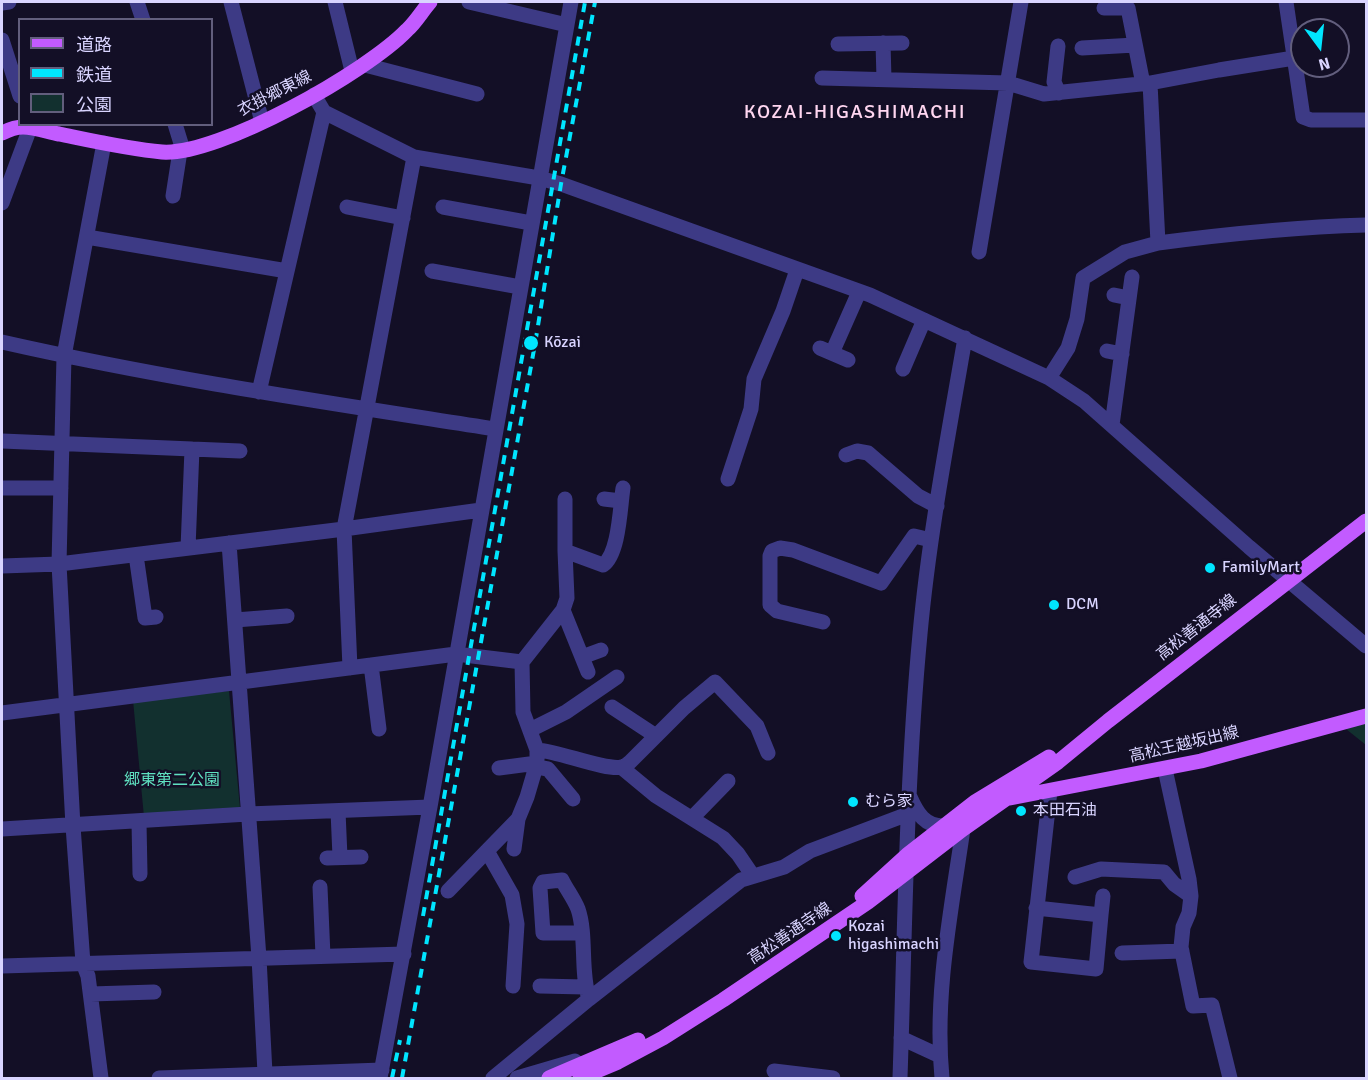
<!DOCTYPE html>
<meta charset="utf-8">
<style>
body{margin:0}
#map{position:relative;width:1368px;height:1080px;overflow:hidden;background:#130f26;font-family:Signika,"Noto Sans JP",sans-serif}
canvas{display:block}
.frame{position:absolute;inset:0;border:3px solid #d9d4ff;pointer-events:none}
.legend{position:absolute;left:18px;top:18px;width:195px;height:108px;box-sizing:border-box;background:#130f26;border:2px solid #625e7d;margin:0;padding:8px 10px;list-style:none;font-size:18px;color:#d9d4ff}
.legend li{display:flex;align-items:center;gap:12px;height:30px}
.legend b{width:30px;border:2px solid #625e7d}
.north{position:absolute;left:1290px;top:18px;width:60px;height:60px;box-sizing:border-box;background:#130f26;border:2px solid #625e7d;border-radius:50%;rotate:165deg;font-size:16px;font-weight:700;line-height:24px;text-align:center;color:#d9d4ff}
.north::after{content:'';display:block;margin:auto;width:21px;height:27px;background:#00e5ff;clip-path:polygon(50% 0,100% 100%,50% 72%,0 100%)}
</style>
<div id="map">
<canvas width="1368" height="1080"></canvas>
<div class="frame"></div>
<ul class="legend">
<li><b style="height:8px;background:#c25bff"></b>道路</li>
<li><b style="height:8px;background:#00e5ff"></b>鉄道</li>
<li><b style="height:16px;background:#12302f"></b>公園</li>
</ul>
<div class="north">N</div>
</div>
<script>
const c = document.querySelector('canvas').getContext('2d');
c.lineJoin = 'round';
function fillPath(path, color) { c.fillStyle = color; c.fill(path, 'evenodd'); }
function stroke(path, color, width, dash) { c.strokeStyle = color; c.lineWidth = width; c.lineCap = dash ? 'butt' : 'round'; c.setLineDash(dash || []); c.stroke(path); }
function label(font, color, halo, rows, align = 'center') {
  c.font = font + ' Signika,"Noto Sans JP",sans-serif'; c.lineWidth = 5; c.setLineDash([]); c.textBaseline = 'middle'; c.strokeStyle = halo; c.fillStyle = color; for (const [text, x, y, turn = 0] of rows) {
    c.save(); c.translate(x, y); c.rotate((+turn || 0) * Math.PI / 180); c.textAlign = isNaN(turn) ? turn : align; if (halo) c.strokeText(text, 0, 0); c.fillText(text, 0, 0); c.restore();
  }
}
const green = new Path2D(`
 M229,691L240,808L144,817L133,700Z
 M1366,723V745L1346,729Z`);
const minor = new Path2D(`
 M137,2L143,20
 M231,2L262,122
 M335,2L352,71
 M469,2L567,25
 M1286,2L1303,117L1311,120H1366
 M2,3L9,2
 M1104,8H1128L1143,84
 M2,40L20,96
 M883,43L884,79
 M838,44L902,43
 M1058,46L1054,82L1059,93
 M1082,48L1135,45
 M365,65L477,94
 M822,78L1008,83L1044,94L1150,83L1219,70L1294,58
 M314,95L324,112L414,157L539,178L561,184L870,295L1049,378L1084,401L1249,547L1366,646
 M175,124L183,150
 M173,196L180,151
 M2,203L30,128L28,124
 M347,207L403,218
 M443,207L531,223
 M87,237L287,271
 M1158,243C1227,234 1296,227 1366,225
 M979,252L1021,2
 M432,271L520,287
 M1114,295L1129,298
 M2,342C165,379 330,403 495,429
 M820,348L848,360
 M1107,351L1122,354
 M832,353L859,292
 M903,369L924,320
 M1049,378L1068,348L1077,319L1083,278L1125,252L1158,243L1150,83
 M259,392L324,112
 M1112,425L1132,277
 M2,441L192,449L188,548
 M192,449L240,451
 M846,455L857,451L868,453L918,496L937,506
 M728,479L751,409L754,379L783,311L797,270
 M3,488H61
 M565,499V551
 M604,499L621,501
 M229,543L259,958L265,1073
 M136,555L145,618L156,617
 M2,566L59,564L344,529L481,510
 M563,610L588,672
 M235,620L287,616
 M823,622L777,611L770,605V556L772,551L780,548L793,550L881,583L914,536L931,540
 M582,657L601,650
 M522,662L563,610L567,598L565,551L603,565C619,554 620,508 623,488
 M371,665L379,729
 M350,668L344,529L414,157
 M612,707L656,736
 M2,713L456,654L522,662L523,712L537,750V763L527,797L518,819L514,849
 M530,730L566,712L617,677
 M537,750C559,751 605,771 622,767C625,767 627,764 630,762L684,708L715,682L757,726L768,753
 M537,767L548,769L573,799
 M621,767L656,796L723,838L738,854L753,876
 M499,768L537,763
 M1165,769L1189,879L1191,896L1189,913L1183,927L1181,947L1193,1006L1212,1005L1230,1078
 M910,797C917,813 925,827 945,826
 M338,811L340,857
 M692,818L728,781
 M139,822L140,874
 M2,829L248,814L430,807
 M487,851L512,895L517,924L513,986
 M327,858L361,857
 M1075,877L1101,869L1164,872L1174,884L1191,896
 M320,887L323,956
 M448,891L518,819
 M1036,908L1101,915L1096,969L1031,962L1050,791
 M1101,915L1103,896
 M581,933H543L540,888L543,882L562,880C567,890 574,899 578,909C587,935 580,971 589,999
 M1122,953L1182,951
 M2,966L404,954
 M540,986L585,987
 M91,994L154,992
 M901,1038L940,1056
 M774,1071L833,1078
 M101,1078L88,976L83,963L73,826L59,564L64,356L104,143
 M159,1078L382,1070
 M380,1078L430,807L571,2
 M493,1078L589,999L741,880L784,867L810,851L908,814
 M517,1078L575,1061
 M900,1078C905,930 906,782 920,634C929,535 948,437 965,338
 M942,1078C934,995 951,912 963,829`);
const major = new Path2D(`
 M2,133C8,130 16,127 23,127C35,127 48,132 59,134C93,141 128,149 162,152C219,156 368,71 407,30C416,22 422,11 430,2
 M1010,798L1201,761L1366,716
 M862,896L907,855L975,802L1049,757
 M549,1078L638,1040
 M580,1078L618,1062L663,1038L723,1000L868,902L963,829L1058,762L1108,721L1366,521`);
const rail = new Path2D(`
 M423,916L585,2
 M392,1078L400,1040
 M402,1078L535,344L561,184L595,2`);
const markers = [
 [531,343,8,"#00e5ff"],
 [1210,568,6,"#00e5ff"],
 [1054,605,6,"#00e5ff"],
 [853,802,6,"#00e5ff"],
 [1021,811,6,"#00e5ff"],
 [836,936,6,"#00e5ff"]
];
const streetNames = [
 ["衣掛郷東線",275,94,-27],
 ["高松善通寺線",1197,628,-38],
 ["高松王越坂出線",1184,745,-13],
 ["高松善通寺線",790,934,-34]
];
const poiNames = [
 ["Kōzai",544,343],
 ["FamilyMart",1222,568],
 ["DCM",1066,605],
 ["むら家",865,802],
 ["本田石油",1033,811],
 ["Kozai",848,927],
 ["higashimachi",848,945]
];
const parkNames = [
 ["郷東第二公園",172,781]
];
const quarterNames = [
 ["KOZAI-HIGASHIMACHI",855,113]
];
fillPath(green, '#12302f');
stroke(minor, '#3d3a85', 15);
stroke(major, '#c25bff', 15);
stroke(rail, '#00e5ff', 4, [9, 8]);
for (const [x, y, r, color] of markers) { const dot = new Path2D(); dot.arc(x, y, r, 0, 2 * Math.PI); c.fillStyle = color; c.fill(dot); stroke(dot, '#130f26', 2); }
label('16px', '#d9d4ff', '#130f26', streetNames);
label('16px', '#d9d4ff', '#130f26', poiNames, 'left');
label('16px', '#5fe0c0', '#130f26', parkNames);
c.letterSpacing = '1.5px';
label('20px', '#ffd6f0', '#130f26', quarterNames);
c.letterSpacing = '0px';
</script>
